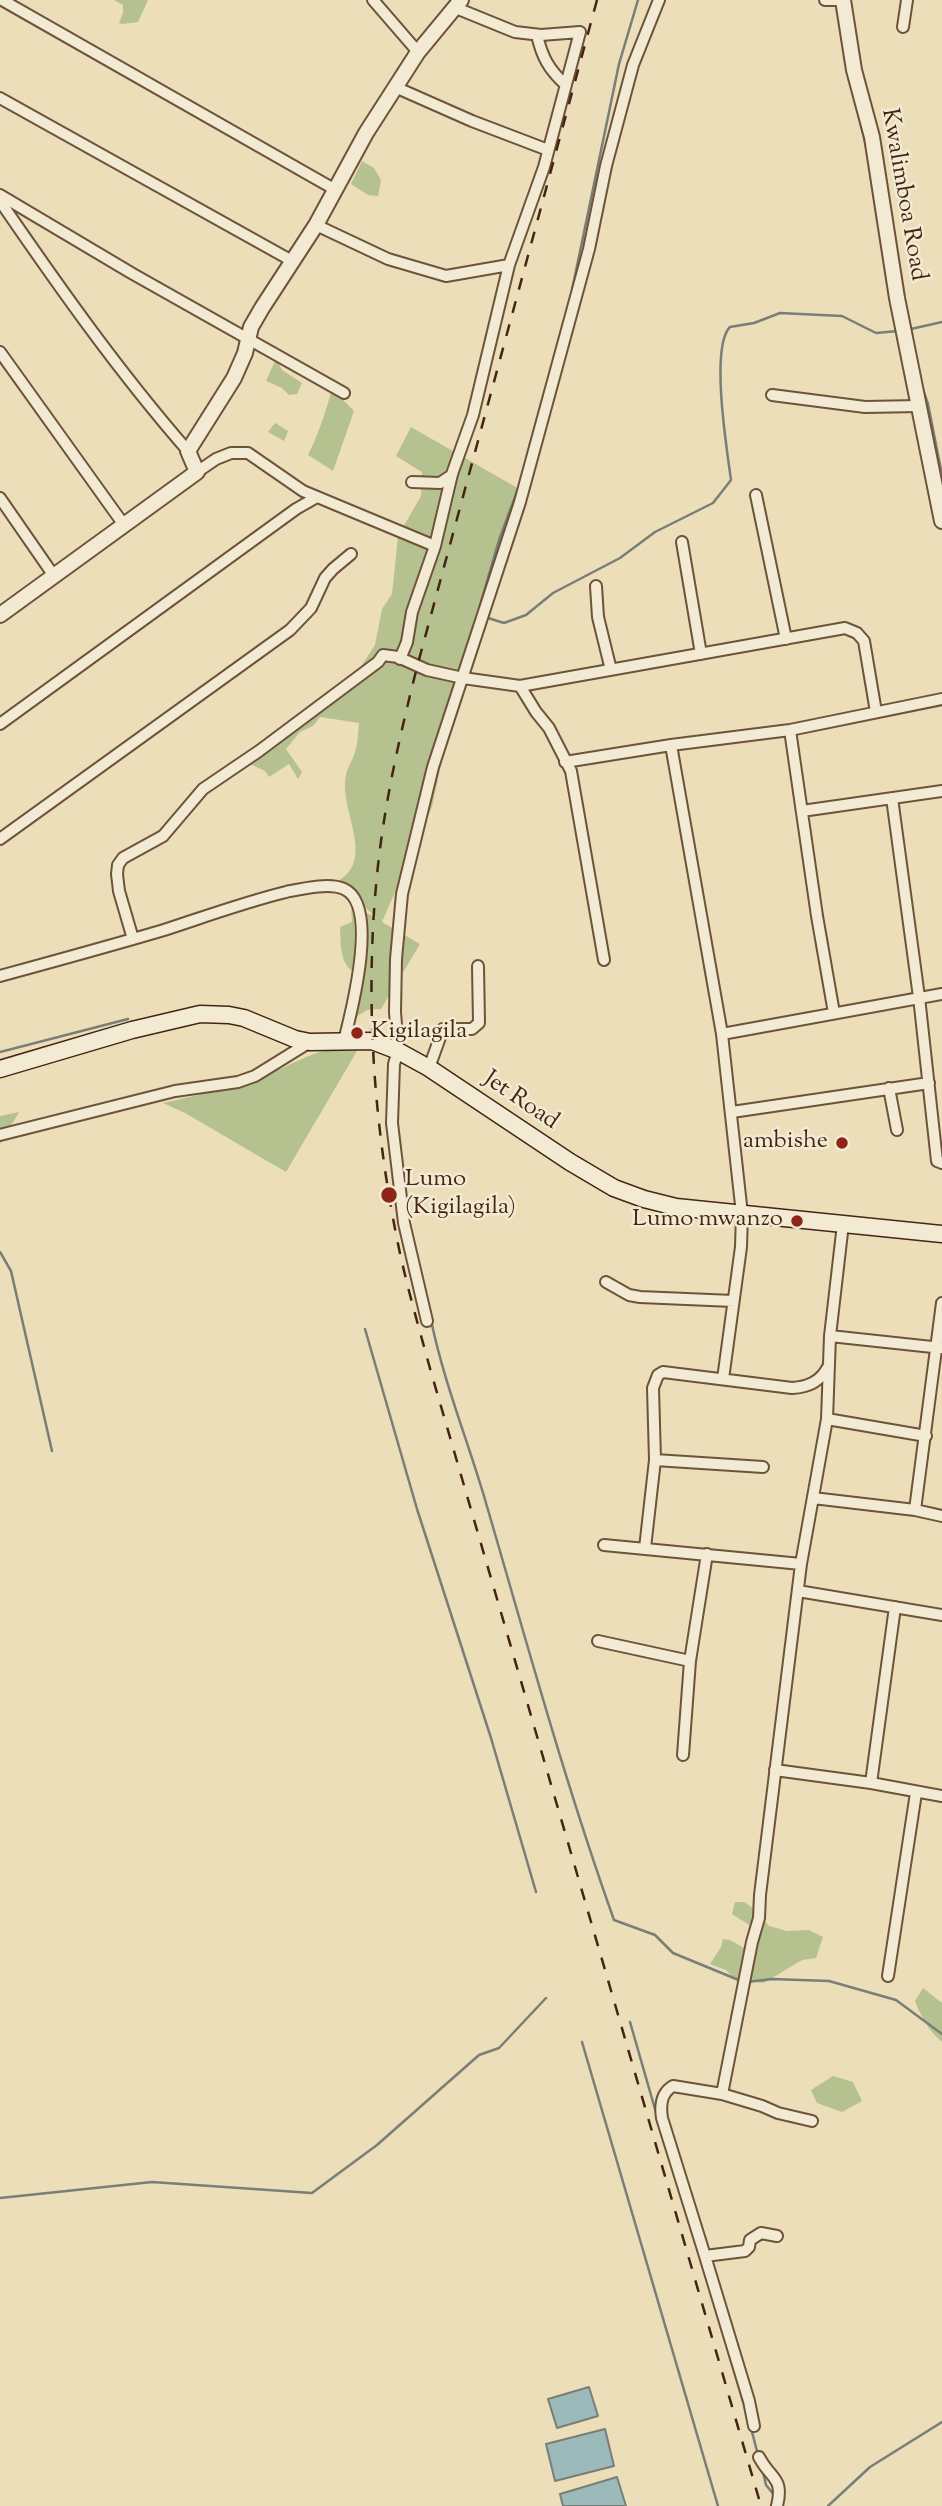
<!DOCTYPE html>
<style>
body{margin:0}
canvas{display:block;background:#ebdeb9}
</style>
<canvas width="942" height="2506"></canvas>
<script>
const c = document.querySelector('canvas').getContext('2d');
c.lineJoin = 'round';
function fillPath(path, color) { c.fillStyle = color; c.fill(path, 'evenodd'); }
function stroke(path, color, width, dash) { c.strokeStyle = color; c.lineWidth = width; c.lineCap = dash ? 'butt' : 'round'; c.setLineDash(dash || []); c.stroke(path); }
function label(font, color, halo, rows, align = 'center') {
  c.font = font + ' "Sorts Mill Goudy",serif'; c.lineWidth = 5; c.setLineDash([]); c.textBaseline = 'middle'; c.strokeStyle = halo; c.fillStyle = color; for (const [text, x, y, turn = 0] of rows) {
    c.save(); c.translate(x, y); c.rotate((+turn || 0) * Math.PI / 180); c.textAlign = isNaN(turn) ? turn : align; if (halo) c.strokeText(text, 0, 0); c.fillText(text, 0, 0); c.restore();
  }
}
const green = new Path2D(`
 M114,0H148L138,22L122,24L119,23L123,13V5Z
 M362,161L374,168L381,180L378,196L368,195L351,184Z
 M276,359L282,370L302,383L297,394L289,395L282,388L266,381Z
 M331,392L336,393L354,411L333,471L308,455C317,437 326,412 331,392Z
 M275,423L288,431L284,441L268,432Z
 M411,427L528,494L445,746L432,807L382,922L420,944L381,1009L367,1010L356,1017L348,1013V990L354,972C339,963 341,943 340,927L352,922L351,904L378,919L340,885L338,881C377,859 338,808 346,775C347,768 352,762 354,755C358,745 358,733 359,723L320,717L313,726L300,732L286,749L302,772L298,779L289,764L269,777L265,771L250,764L293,732L360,668L375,645L382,609L392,594L398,536L421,496L422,472L396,456Z
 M327,1050L357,1051L286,1172L185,1113L163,1103C200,1095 236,1086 271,1073C290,1065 307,1055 327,1050Z
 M19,1112L0,1144V1116Z
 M735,1902H744L753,1908L769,1926L787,1931L809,1930L823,1937L816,1958L802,1960L764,1983L735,1980L726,1970L710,1964L721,1947L723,1939L730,1940L746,1949L754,1928L732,1914Z
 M923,1988L942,2003V2042C929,2031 921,2017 915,2001Z
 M833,2076L853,2082L862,2101L842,2112L817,2103L811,2090Z`);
const water = new Path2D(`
 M589,2387L598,2416L557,2428L548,2399Z
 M605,2429L614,2466L555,2481L546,2444Z
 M617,2477L626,2506H563L560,2494Z`);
const stream = new Path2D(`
 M850,81L866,146
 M572,290L619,64L638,0
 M915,353L911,329L942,322
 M922,387L928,404L942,475
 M528,452L542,401
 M479,609L499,540L518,489
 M485,617L504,623L526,615L553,593L620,558L655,532L713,503L731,480C727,450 710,347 730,327L754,323L780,313L842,316L876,333L898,331
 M0,1052L128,1019
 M0,1252L11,1271L52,1451
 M431,1320C444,1383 468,1441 486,1503C527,1643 565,1783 614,1920L655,1935L673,1953L741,1981
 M365,1329L417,1509L491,1738L536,1892
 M747,1982L772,1979L829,1981L896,2000L942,2034
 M630,2022L657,2116
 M582,2042L718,2506
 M0,2198L152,2182L312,2193L377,2145L479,2055L499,2048L546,1998
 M722,2330L747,2415
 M751,2428L758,2455
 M763,2472L766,2485L775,2496
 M828,2506L870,2467L942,2422`);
const minor = new Path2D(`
 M2,0L334,189
 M373,0L418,52
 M825,0H843
 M903,27L907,0
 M537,35C542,57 549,70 566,85
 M395,87L472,121L548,150
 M0,98L294,262
 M0,195L133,274L344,393
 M0,201C59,287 119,372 188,451
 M316,225L388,259L446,276L509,265
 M0,352L124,525
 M772,395L865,407L919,406
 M197,472L216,459L231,453H248L303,491L435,546
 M412,482L440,483L452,475
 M756,495L786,639
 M0,498L54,576
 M682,542L701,654
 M596,586L598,617L611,670
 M400,659L407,642L412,612L435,546L452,474L473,415L509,265L544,167L580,32L541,35L515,32L456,8
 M520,686L536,712L549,728L571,771L604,960
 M0,724L296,509L317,497
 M790,730L817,916L834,1013
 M671,745L722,1034L742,1214L741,1247L723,1379
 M565,762L671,745L790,730L942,699
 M892,798L919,997L937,1161L942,1163
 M802,811L942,791
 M0,839L290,630L311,608L325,578L333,569L351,554
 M133,939L119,891L117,874L118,865L123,858L163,836L203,789L259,751L378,662L383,655L398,657L427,670L463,678L520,686L845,628L857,633L864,641L876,712
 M0,976C55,961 110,946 164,930C204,917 245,902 286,892C301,889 329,882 344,889C380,905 351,1013 344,1041
 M722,1034L942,994
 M429,1068L443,1029H472L479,1023L478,966
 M889,1088L897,1130
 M732,1112L929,1083
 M0,1135L175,1091L238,1082L255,1076L310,1042
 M606,1282L629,1295L640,1297L733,1301
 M427,1321L404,1223L392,1123L394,1064L398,1051L395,1012L396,959L402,894L433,767L520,502L589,249L606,166L633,65L659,0
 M830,1336L942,1348
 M827,1419L926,1436
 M655,1460L763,1467
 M813,1498L915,1510L942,1516
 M915,1510L942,1303
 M604,1545L801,1564
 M645,1548L655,1460L653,1388L658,1375L663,1372L792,1388C808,1387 820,1382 828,1367
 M798,1591L942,1615
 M598,1641L690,1661
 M683,1755L690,1661L707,1554
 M775,1770L871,1783L942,1796
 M871,1783L895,1607
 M888,1976L916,1793
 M722,2094L752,1942L759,1918L760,1895L801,1564L827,1419L830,1336L843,1224
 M777,2236L761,2233L750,2240L749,2247L745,2251L705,2256L662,2118C660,2105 661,2093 673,2086L722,2094L762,2106L778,2113L812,2121
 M705,2256L749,2401L754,2426
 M759,2457C771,2480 784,2477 777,2506`);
const tertiary = new Path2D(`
 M843,0L854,70L872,137L897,298L942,521
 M0,615L197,472L188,451L234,378L245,353L251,327L262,308L316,225L366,133L418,52L461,0`);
const secondary = new Path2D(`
 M0,1069L132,1030L200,1014L229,1015L244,1018L295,1039L310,1042L372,1041L398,1051L429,1068L570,1162L614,1188L644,1199L676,1207L942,1234`);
const rail = new Path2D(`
 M597,0L417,667C400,735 384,804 377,875C365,996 373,1119 397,1239C406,1284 419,1328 431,1372L761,2506`);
const markers = [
 [357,1033,7,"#8f2418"],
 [842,1143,7,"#8f2418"],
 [389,1195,9,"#8f2418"],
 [797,1221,7,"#8f2418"]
];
const streetNames = [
 ["Kwalimboa Road",902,195,80],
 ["Jet Road",520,1102,34]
];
const poiNames = [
 ["Kigilagila",371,1033],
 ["ambishe",828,1143,"right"],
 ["Lumo",405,1181],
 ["(Kigilagila)",405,1209],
 ["Lumo mwanzo",783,1221,"right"]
];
fillPath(green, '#b6c190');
fillPath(water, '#9cbab9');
stroke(water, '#797e77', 2);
stroke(stream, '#797e77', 2.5);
stroke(minor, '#6e523c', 14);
stroke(tertiary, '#6e523c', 18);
stroke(secondary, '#452413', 19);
stroke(minor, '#f2ead2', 10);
stroke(tertiary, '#f2ead2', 14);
stroke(secondary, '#f2ead2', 16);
stroke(rail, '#452413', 2.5, [12, 12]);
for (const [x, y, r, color] of markers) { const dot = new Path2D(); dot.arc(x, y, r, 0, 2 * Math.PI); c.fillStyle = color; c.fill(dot); stroke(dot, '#f2ead2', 2.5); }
label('24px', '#452413', '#f2ead2', streetNames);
label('24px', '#452413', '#f2ead2', poiNames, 'left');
</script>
